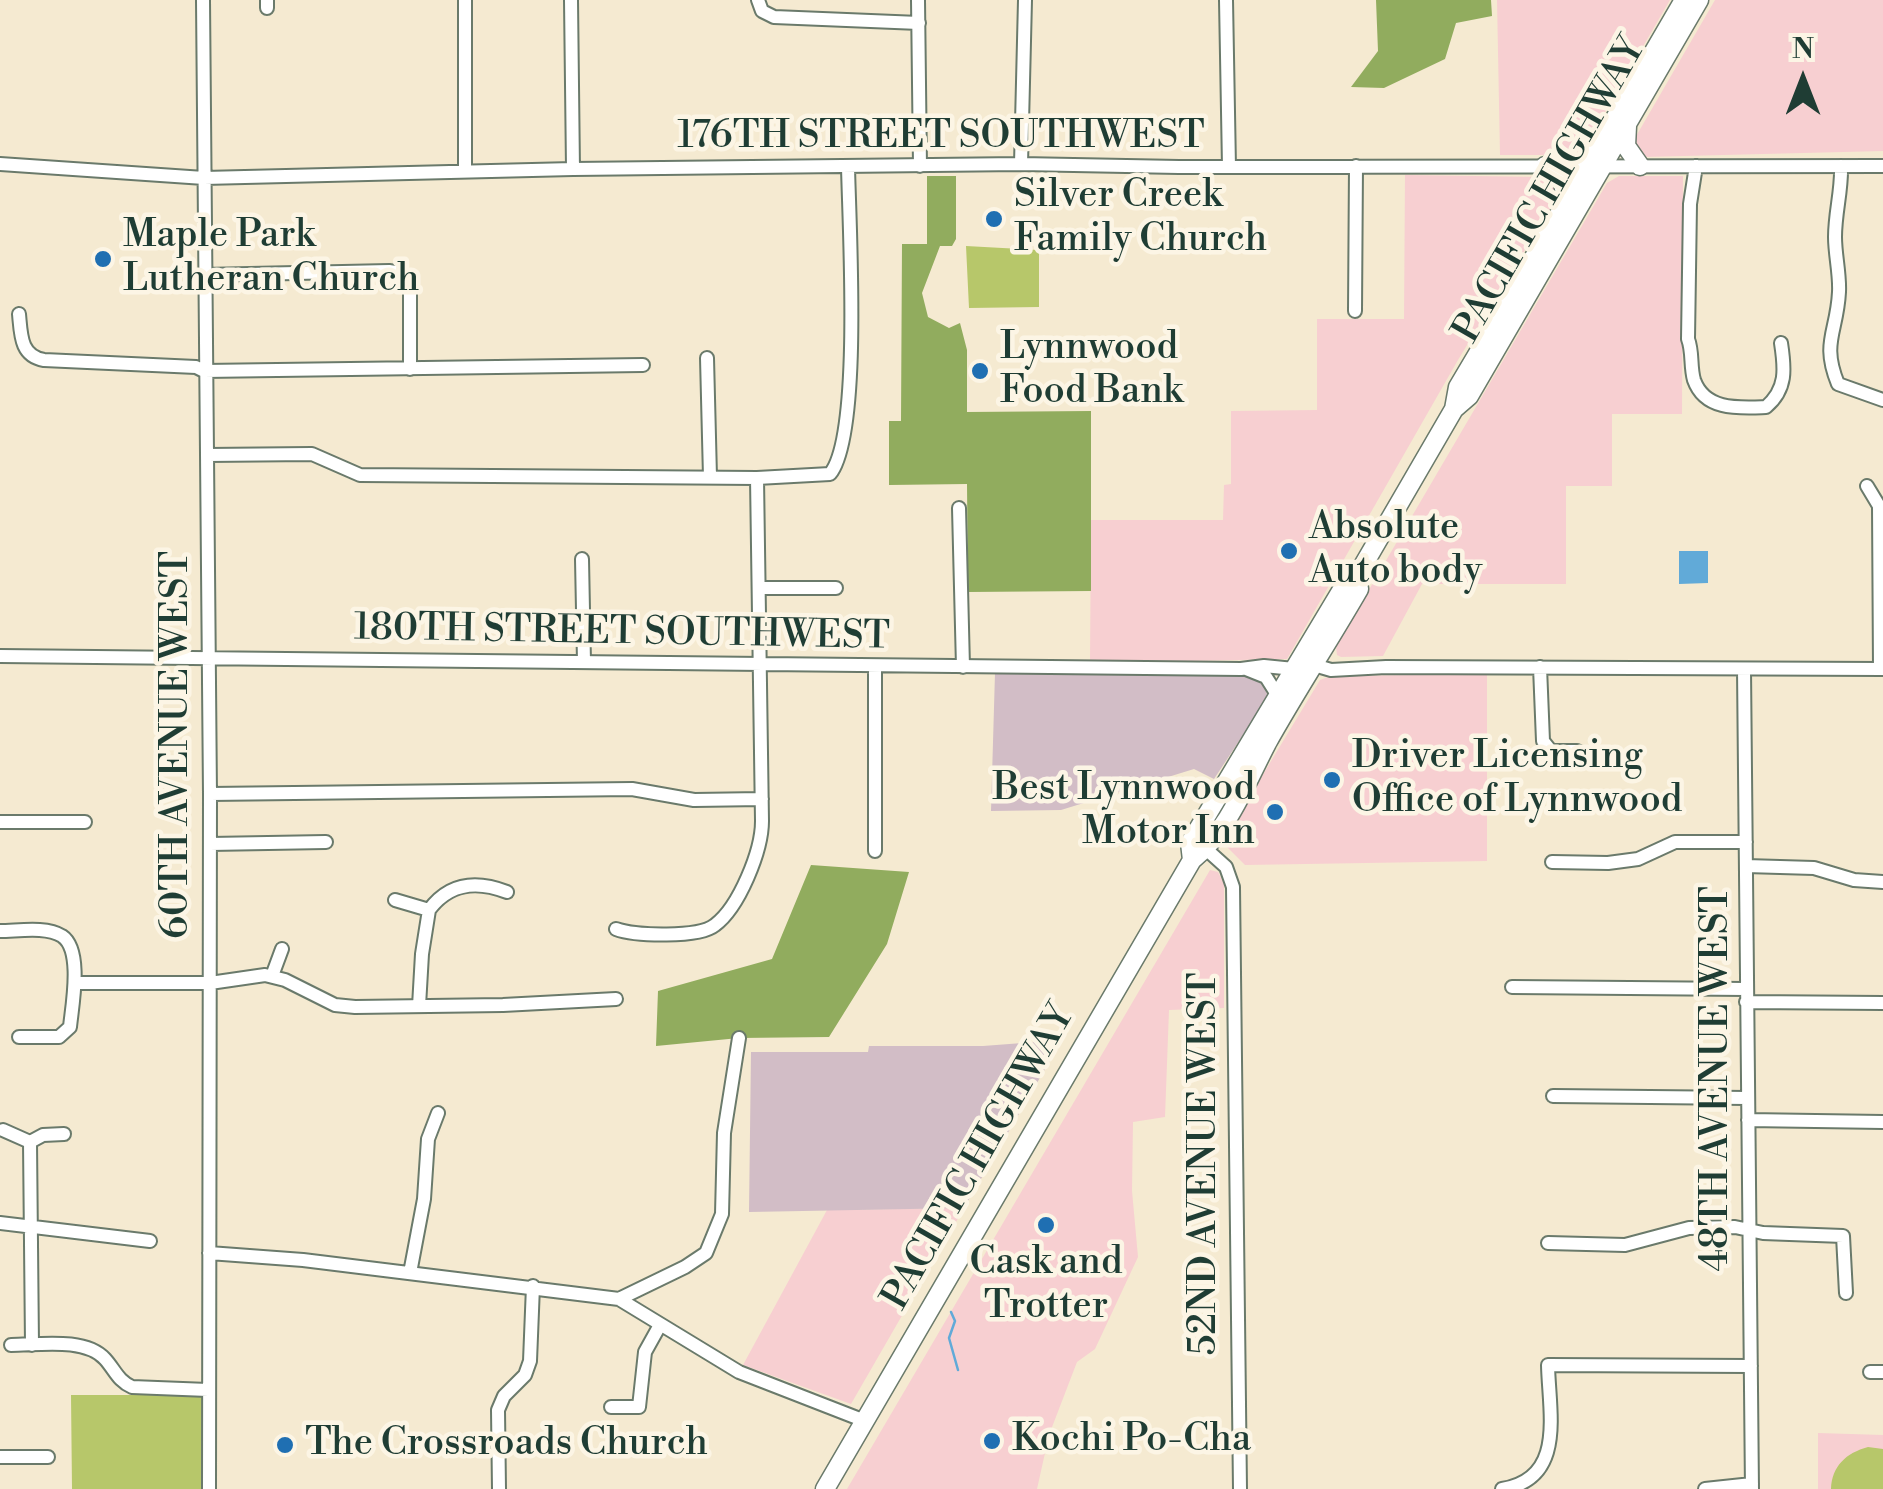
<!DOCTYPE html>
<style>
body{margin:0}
#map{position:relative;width:1883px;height:1489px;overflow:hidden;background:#f5ead1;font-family:"Libre Bodoni",serif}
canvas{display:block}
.north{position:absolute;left:1753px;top:30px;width:100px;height:100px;-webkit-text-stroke:8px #fcf5e5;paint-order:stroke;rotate:0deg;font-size:28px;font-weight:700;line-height:40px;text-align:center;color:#1f3d34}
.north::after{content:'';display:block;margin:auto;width:35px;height:45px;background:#1f3d34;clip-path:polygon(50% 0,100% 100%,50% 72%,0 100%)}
</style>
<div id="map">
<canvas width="1883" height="1489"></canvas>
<div class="north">N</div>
</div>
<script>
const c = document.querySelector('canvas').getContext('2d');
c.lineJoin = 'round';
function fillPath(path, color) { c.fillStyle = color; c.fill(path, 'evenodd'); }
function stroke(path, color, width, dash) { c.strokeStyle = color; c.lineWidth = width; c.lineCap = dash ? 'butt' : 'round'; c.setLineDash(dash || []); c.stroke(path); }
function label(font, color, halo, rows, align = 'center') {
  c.font = font + ' "Libre Bodoni",serif'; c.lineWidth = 9; c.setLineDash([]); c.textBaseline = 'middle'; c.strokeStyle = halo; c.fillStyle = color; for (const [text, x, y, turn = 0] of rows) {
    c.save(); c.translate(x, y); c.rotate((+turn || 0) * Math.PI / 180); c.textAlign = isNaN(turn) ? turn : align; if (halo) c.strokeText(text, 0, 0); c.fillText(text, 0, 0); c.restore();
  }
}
const built = new Path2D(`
 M1497,0H1670L1584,148L1573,155H1500Z
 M1715,0H1883V151L1644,157L1635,148V138Z
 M1405,175L1543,177L1556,184L1559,194L1458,360L1287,659L1090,663L1091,520H1223L1224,485L1231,484V411L1317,410V319H1404Z
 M1619,176H1683L1682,414H1612V486H1566V584H1422L1383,656L1341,657L1337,655L1336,646L1607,183Z
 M1487,674V861L1245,865L1225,845L1224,839L1320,680L1331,676Z
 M1210,870L1218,872L1224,884V1008L1169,1010L1165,1117L1133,1122L1132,1191L1138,1257L1095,1349L1077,1362L1049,1435L1037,1489H847Z
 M964,1208L851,1404L743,1365L827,1210Z
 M1818,1433L1883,1435V1489H1818Z`);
const industrial = new Path2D(`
 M995,673L1241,674L1263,682L1268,697L1214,779L1194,769L1061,810L991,811Z
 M1062,1040L964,1208L749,1212L751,1052H868L869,1046H983Z`);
const green = new Path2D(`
 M966,246L1039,250V307L969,308Z
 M71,1395H205L204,1489H72Z
 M1868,1447L1883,1449V1489H1831C1832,1466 1846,1453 1868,1447Z`);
const forest = new Path2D(`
 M1376,0H1491L1492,16L1456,23L1445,59L1384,88L1351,87L1378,51Z
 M927,176H956V239L952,246H940L922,293L928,317L949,328L960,323L967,350V412L1091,411V591L968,592L967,484L889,485V421H901L902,244H927Z
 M811,865L909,872L887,944L829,1037L739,1038L656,1046L658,991L772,959Z`);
const water = new Path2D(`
 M1679,551H1708V583L1679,584Z`);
const stream = new Path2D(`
 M951,1312L955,1321L949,1338L958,1370`);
const minor = new Path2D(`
 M203,0L210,794L209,1489
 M465,0V171
 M571,0L573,169
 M758,0L762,11L774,17L919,23
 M918,0L920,166
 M1226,0L1229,167
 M267,8V0
 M0,164L204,178L573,169L1021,164L1179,167L1883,166
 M1021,164L1025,0
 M1696,166L1690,204L1688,339C1693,352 1690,366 1694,380C1705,411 1739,408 1766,407C1787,389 1785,369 1781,343
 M1841,166C1842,190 1835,212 1835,237C1835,255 1840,274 1839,292C1837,333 1821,342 1838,384L1883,400
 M203,275L389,271L401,273L410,287V369
 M1355,311L1356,166
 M19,314C21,334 20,356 44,360L196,367L204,371L643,365
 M707,358L710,477
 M207,455L312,454L360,475L757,478L830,474C862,435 849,224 848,166
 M1867,486L1879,506L1880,669
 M959,508L963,667
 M582,559L584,662
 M760,588H836
 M0,656L1241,669L1264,666L1294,669
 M1314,665L1331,670L1386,667L1883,669
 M875,667V851
 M1540,667L1543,741L1551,751H1577L1591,759
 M1246,669L1266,677L1278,696
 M1744,669L1752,1489
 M210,794L632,789L694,800L762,799
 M0,822H85
 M210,844L326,842
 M1206,849L1226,867L1233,887L1240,1489
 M1552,862L1608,863L1638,859L1675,842H1746
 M1746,866L1814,868L1854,880L1883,882
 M395,900L429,910C449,883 476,880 507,892
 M616,929C635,936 699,938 715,925C739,907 762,851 762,821L757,478
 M0,931C18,931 46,926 62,936C83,950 72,1006 70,1027L59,1037H19
 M272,976L282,949
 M75,983H210L265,975L285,980L335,1005L355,1007L503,1005L616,999
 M1512,987L1746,989
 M1746,1002L1883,1003
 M419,1006L422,954L429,910
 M1553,1096L1747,1098
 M1748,1120L1883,1122
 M3,1130L30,1142L43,1135L64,1134
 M30,1142L32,1345
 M0,1223L150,1241
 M1548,1243L1625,1245L1689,1228L1735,1227L1763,1233L1843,1236L1846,1293
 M209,1253L303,1260L619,1299L739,1372L865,1421
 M410,1273L424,1199L428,1139L438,1113
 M619,1299L685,1267L706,1253L722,1214L724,1133L739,1038
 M11,1345C38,1345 85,1337 105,1359C115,1370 118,1381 132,1387L208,1390
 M1870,1372H1883
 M611,1407H639L645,1352L660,1325
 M0,1457H48
 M499,1489L498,1410L504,1396L525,1375L530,1361L533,1286
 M1502,1489C1566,1479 1549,1413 1548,1365L1751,1366
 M1705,1489L1752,1484`);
const highway = new Path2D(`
 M1627,126L1626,146L1640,166
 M1545,166L1562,180L1567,200
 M1454,409L1458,387L1477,355L1684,0
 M1192,860L1190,843L1346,583L1357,576L1454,409L1469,396L1699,0
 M825,1489L1192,860C1228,831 1246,783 1267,743C1296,691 1329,641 1359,589L1357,576`);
const markers = [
 [994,219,10,"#1f6fb2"],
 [103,259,10,"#1f6fb2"],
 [980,371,10,"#1f6fb2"],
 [1289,551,10,"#1f6fb2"],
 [1332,780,10,"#1f6fb2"],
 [1275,812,10,"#1f6fb2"],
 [1046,1225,10,"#1f6fb2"],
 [992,1441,10,"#1f6fb2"],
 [285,1445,10,"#1f6fb2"]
];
const streetNames = [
 ["176TH STREET SOUTHWEST",941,138],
 ["PACIFIC HIGHWAY",1551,191,-60],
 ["180TH STREET SOUTHWEST",622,634,1],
 ["60TH AVENUE WEST",178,745,-90],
 ["48TH AVENUE WEST",1718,1079,-90],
 ["PACIFIC HIGHWAY",980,1158,-60],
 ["52ND AVENUE WEST",1206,1164,-90]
];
const poiNames = [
 ["Silver Creek",1014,197],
 ["Family Church",1014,241],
 ["Maple Park",123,237],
 ["Lutheran Church",123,281],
 ["Lynnwood",1000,349],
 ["Food Bank",1000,393],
 ["Absolute",1309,529],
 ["Auto body",1309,573],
 ["Driver Licensing",1352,758],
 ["Office of Lynnwood",1352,802],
 ["Best Lynnwood",1255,790,"right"],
 ["Motor Inn",1255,834,"right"],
 ["Cask and",1046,1264,"center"],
 ["Trotter",1046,1308,"center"],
 ["Kochi Po-Cha",1012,1441],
 ["The Crossroads Church",305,1445]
];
fillPath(built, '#f7cfd1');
fillPath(industrial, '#d2bdc6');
fillPath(green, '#b7c76a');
fillPath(forest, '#91ac5e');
fillPath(water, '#61aad8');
stroke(stream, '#61aad8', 2.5);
stroke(minor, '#6a7a6b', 16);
stroke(highway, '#6a7a6b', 21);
stroke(minor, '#fff', 12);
stroke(highway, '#fff', 18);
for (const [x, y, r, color] of markers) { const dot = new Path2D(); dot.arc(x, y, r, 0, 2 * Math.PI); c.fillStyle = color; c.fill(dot); stroke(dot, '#fcf5e5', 4); }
label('38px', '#1f3d34', '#fcf5e5', streetNames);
label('38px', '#1f3d34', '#fcf5e5', poiNames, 'left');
</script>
